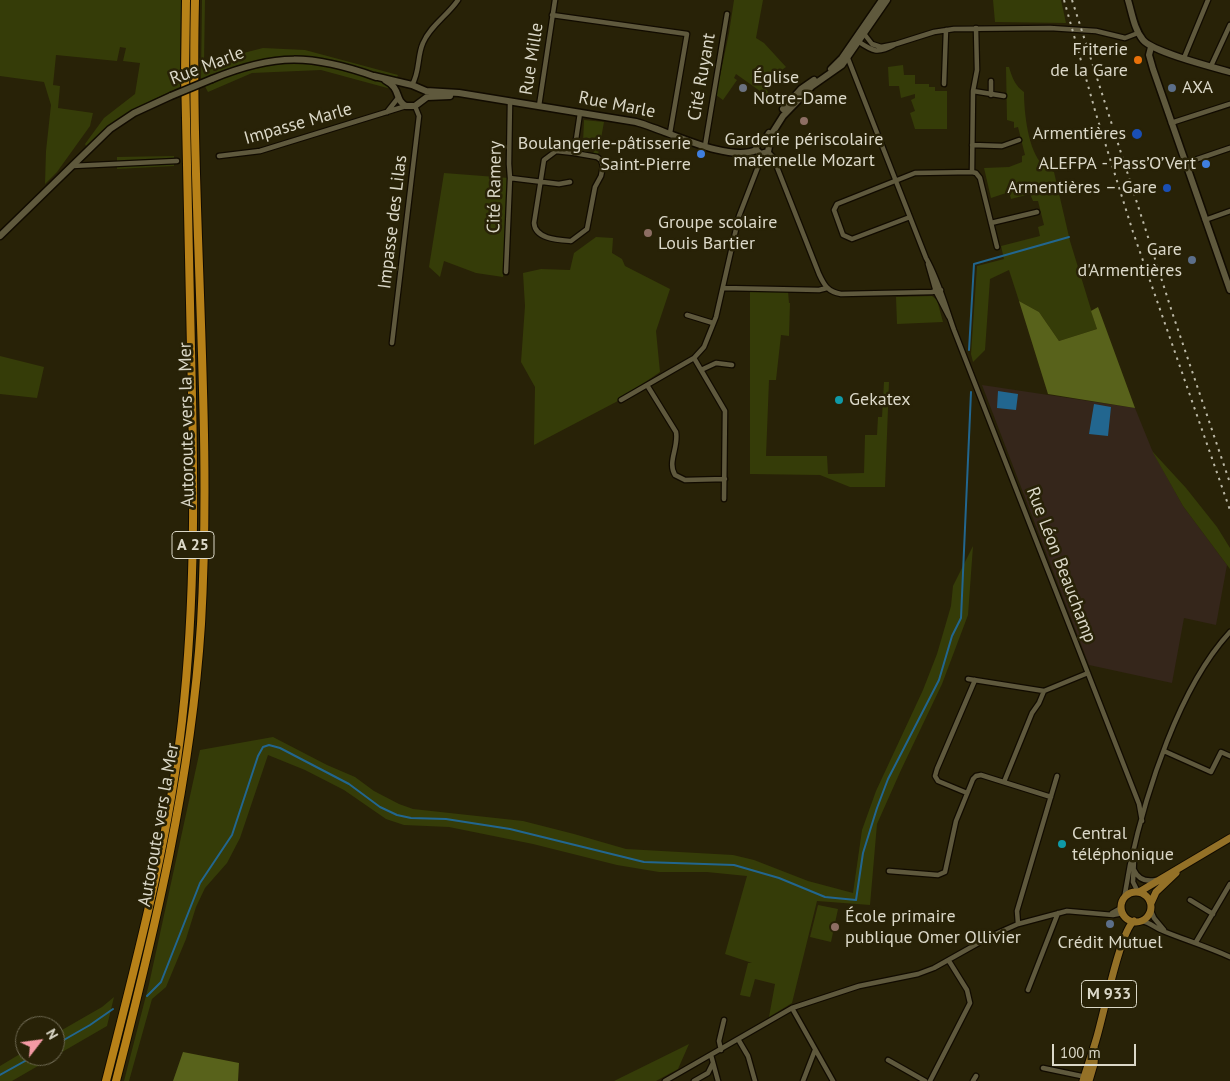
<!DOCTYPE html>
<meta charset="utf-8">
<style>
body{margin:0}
#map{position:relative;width:1230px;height:1081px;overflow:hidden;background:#282207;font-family:"PT Sans",sans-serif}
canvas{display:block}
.north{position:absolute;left:15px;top:1016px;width:50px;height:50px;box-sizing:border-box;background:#282207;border:1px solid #706b54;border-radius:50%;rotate:60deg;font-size:14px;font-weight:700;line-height:20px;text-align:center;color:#dbd8c8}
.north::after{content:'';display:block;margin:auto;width:18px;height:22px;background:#f49aa4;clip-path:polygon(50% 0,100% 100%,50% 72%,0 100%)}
.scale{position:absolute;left:1052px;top:1044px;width:84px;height:22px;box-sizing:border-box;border:2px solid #dbd8c8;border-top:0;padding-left:6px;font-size:15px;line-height:18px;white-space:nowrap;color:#dbd8c8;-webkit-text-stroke:4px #282207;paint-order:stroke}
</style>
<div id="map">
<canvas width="1230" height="1081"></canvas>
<div class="north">N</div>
<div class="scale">100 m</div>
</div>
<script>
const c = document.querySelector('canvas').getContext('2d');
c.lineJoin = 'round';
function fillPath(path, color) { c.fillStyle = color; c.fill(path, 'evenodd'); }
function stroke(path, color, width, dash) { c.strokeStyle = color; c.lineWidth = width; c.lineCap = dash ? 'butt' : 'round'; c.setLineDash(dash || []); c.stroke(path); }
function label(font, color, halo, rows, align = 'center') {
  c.font = font + ' "PT Sans",sans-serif'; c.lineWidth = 5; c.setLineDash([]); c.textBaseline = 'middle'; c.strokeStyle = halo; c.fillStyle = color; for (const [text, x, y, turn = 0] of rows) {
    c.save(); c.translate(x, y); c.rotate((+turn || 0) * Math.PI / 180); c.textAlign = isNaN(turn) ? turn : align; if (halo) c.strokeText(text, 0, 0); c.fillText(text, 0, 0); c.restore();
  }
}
const industrial = new Path2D(`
 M982,385L1135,408L1152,450L1183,506L1227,565L1216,625L1184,618L1172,683L1089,665Z`);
const green = new Path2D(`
 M0,0H181L180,87L152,100L109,125L86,146L85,144L104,118L135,94L140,63L123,61L126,48L120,47L117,61L56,55L53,85L60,86L58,108L93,113L90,126L57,172L45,184L46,151L51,105L44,82L0,76Z
 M202,0H205L204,63L263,48L305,50L398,75L391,89L321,70L252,73L208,92L201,79Z
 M734,0H763L756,38L764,43L786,67L763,83L768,92L767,96L736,74L734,78L737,80L723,100L716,95L729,33Z
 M993,0H1061L1066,23L995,22Z
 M903,65L904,75H915V84H929V87H935V91H947V129H915L910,113L915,111L911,100L915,98V94L901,98L899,86H889L888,67Z
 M1006,67H1009C1012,77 1015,86 1024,92C1024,112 1028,151 1043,165C1046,168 1050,170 1054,172L1070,241L1097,329L1059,341L1039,312L1019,301L1009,270L990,279L985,350L973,362L971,354L977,266L1004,259L1001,246L1040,236L1038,227L1044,225L1038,201H1033L1030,194L1011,199L1009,192L991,198L984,168L1009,167L1022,162V156L1025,155L1018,127L1014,128V122L1007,120Z
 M584,120L604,122L598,155L593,154L594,150L587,149L586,153L579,149L578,143H583Z
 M174,156V166L117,169V157Z
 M444,173L509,178L505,263L503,277L476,273L444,261L440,277L429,267Z
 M596,237L613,238L612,253L622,259L625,266L670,289L656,331L660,372L616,402L534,445L535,387L521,362L525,306L523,273L541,269L570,270L574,253Z
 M750,291H788L789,303H790L789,336L781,335L776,380H769L766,456H827L828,474L864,473L865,435H877L878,417H882L884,382H889L885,487H850L820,475L750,474Z
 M932,296L937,300L943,322L897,324L896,297Z
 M0,356L44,367L37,398L0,394Z
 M1152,451L1186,488L1217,527L1230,548V569L1183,506Z
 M973,546L968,615L942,684L901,770L877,824L870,905L817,901L792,1003L769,1017L775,984L755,979L750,997L740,995L748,963H752L725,954L747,876L707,872H659L617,865L533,844L449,827L404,825L386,819L344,790L305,770L268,755L240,838L227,863L205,888L196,907L186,939L166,987L152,999L129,1081H124L149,984L200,750L273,737L327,765L355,777L374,791L399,804L413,809L523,821L574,834L626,849L733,855L754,860L808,881L853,893L862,830L876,791L923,690L937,654L951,606L953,586Z
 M818,905L838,909L831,942L810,937Z
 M114,997L107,1026L12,1081H0V1066L25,1051V1056H55V1034L102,1007Z
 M689,1044L678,1069L656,1081H614Z`);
const forest = new Path2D(`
 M1019,301L1039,312L1059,341L1097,329L1091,311L1098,307L1135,408L1048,394Z
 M183,1052L239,1063L238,1081H173Z`);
const water = new Path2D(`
 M998,391L1018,394L1016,410L997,408Z
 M1094,404L1111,407L1108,436L1089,434Z`);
const stream = new Path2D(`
 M969,350L974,264L1069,237
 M147,996L161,982L200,883L232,835L258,756L263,747L269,745L280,748L349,784L380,807L397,815L411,818L446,819L510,829L644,862L734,865L779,878L825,897L856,900L863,853L877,808L888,779L939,680L952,636L961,618L971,392
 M55,1045L90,1025L113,1009
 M0,1075L34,1056`);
const street = new Path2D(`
 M552,15L687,34L670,133
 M862,31L872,44L881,47L896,44L934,32L954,29L1050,28L1096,31L1125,38L1138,33
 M856,40C871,50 876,55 894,45
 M847,56L926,258C939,281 945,305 954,330L1139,804L1142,821
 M1184,58L1208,0
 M1211,66L1230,25
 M991,81V95
 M944,84L946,30
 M412,85C420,72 417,56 423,43C430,26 448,15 458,0
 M973,91L1004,96
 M539,106L555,0
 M387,112L398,98
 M1171,123L1230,104
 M972,145L1002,146L1019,140
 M705,146L727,14
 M768,152L773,157L819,274C824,285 828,292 841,294L932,292L941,290
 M574,153L597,157L601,160L603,166L601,176L595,187L587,229L571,241C558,240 535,239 534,223L544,160L556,151L574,153L580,113
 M219,156L260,151L406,106
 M1186,163L1230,148
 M72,166L177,161
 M972,172L976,173L980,178L997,247
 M510,178L559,184L570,182
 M910,217L852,239L843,235L834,210L837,204L915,173L972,172L973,91L977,70L976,28
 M1205,220L1230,211
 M991,223L1037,212
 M928,264L936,292L949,317
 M506,272L510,178L509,164L510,102
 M723,288L819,290L827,288
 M687,315L713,323
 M392,343L419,116L415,106
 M694,358L725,411L724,499
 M701,370L716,363L732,365
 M647,385L676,432C679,447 667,462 675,475L685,480L725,479
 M621,400L694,358L704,347L716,317L739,216L763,154
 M968,679L1044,691L1088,673
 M1164,751L1211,772L1221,752L1230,756
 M1004,782L1032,713L1039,703L1044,691
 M967,793L938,781L935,776L937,769L975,680
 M1134,860L1133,882L1138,892
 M1134,870C1138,879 1146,882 1156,880
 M889,871L938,875L945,872L956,821L973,779L976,776L981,775L1051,797
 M1124,899C1126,888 1128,876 1130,865C1146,792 1179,687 1230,632
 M1190,900L1213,914
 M1151,911L1154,918L1164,930
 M1112,913L1121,908
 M1141,921C1150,922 1155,928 1163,931C1185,940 1208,947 1230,957
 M1018,924L1017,911L1057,776
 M1196,942L1230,884
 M1028,990L1058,913
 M792,1008L833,1081
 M738,1039L748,1056L755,1081
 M721,1050L719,1041L724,1020
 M711,1055L718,1081
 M888,1060L925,1081
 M1043,1068L1086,1077
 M665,1081L792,1008L859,986L918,974L934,968L991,936L1018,924L1067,911L1113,915L1123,913
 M694,1081L708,1073L713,1063
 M803,1081L815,1050
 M930,1081L970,1003L967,990L949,961
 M973,1081L976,1076`);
const secondary = new Path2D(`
 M1128,0C1132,13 1134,29 1143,40C1153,52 1212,67 1230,72
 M1151,47L1149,55L1153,69L1230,290
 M831,69L842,58L882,0
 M374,76L412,85L426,91L459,93L636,122C666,130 728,163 756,150
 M212,79C275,53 312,54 376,77
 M385,80C402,89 394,100 406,106H415L427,97L450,96
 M783,109L801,89L814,80
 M756,150L761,154L768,152L771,135L783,116L812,86L842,65L887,0
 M756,150L757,144L766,138L769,133
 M0,236L110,129L134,113L171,96`);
const primary = new Path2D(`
 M1139,892L1230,838
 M1121 907a15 15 0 1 1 30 0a15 15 0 1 1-30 0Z
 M1151,903L1156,892L1176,873
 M1083,1081C1087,1067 1092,1054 1096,1040C1103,1018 1120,931 1134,921
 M1089,1081L1094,1064L1095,1050`);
const highway = new Path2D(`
 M106,1081C136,962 168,844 182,721C196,597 194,474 191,349C189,257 187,165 185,73L186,0
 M116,1081C155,929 191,781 201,624C213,416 190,208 195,0`);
const rail = new Path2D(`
 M1064,0L1096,114L1133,232L1230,510
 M1072,0L1173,315L1230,483`);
const secondaryBridge = new Path2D(`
 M171,96L212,79`);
const markers = [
 [1138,60,5,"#e8710a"],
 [743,88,5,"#6b7280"],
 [1172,88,5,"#5c6f8a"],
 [804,121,5,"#8d6e63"],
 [1137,134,6,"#1a4fb4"],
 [701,154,5,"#3f7fe0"],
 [1206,164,5,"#3f7fe0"],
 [1167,188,5,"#1a4fb4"],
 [648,233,5,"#8d6e63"],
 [1192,260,5,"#5c6f8a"],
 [839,400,5,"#0f9aa8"],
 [1062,844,5,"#0f9aa8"],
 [1110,924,5,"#5c6f8a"],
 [835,927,5,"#8d6e63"]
];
const shields = [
 [193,545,42],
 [1109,994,55]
];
const shieldNames = [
 ["A 25",193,545],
 ["M 933",1109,994]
];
const poiNames = [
 ["Friterie",1128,50],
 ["de la Gare",1128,71],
 ["Église",753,78,"left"],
 ["Notre-Dame",753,99,"left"],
 ["AXA",1182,88,"left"],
 ["Armentières",1126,134],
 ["Garderie périscolaire",804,140,"center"],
 ["maternelle Mozart",804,161,"center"],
 ["Boulangerie-pâtisserie",691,144],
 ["Saint-Pierre",691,165],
 ["ALEFPA - Pass’O’Vert",1196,164],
 ["Armentières – Gare",1157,188],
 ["Groupe scolaire",658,223,"left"],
 ["Louis Bartier",658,244,"left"],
 ["Gare",1182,250],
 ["d'Armentières",1182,271],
 ["Gekatex",849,400,"left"],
 ["Central",1072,834,"left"],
 ["téléphonique",1072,855,"left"],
 ["École primaire",845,917,"left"],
 ["publique Omer Ollivier",845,938,"left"],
 ["Crédit Mutuel",1110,943,"center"]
];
const streetNames = [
 ["Rue Mille",532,59,-81],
 ["Rue Marle",207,66,-21],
 ["Cité Ruyant",702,77,-80],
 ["Rue Marle",617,105,11],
 ["Impasse Marle",298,124,-16],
 ["Cité Ramery",495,187,-89],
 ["Impasse des Lilas",393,222,-83],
 ["Autoroute vers la Mer",187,425,-91],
 ["Rue Léon Beauchamp",1061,565,69],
 ["Autoroute vers la Mer",159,825,-80]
];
fillPath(industrial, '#35261b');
fillPath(green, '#353c08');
fillPath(forest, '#58621b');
fillPath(water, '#22668f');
stroke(stream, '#22668f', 2);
stroke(street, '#110b00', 7);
stroke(secondary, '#110b00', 9);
stroke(primary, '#110b00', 9);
stroke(highway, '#110b00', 10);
stroke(street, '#5f593d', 4.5);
stroke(secondary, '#5f593d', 6);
stroke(primary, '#947127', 7);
stroke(highway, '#b78118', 8);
stroke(rail, '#bcb9a7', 2, [2.5, 5]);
stroke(secondaryBridge, '#110b00', 9, []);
stroke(secondaryBridge, '#5f593d', 6);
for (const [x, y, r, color] of markers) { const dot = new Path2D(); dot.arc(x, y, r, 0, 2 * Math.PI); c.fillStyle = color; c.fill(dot); stroke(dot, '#282207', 2); }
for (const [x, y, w] of shields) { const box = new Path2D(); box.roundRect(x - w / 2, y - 13.5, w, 27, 4); c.fillStyle = '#282207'; c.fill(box); stroke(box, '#dbd8c8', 1); }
label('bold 16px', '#dbd8c8', null, shieldNames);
label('18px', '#dbd8c8', '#282207', poiNames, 'right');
label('18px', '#dbd8c8', '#282207', streetNames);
</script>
